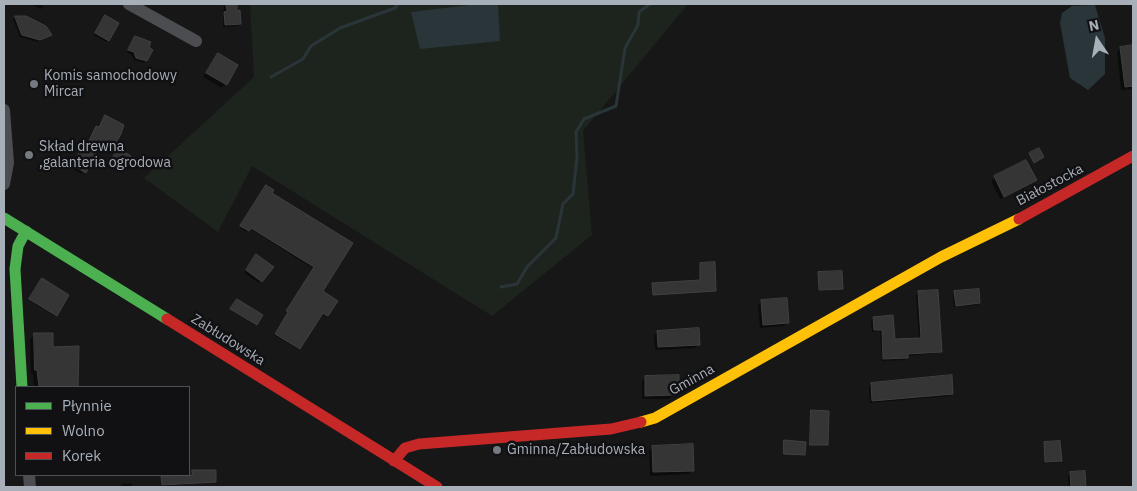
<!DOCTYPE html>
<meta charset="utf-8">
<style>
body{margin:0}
#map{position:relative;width:1137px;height:491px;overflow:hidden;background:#171717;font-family:"IBM Plex Sans",sans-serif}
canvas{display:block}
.frame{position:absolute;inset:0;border:5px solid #a7afb8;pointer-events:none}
.legend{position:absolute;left:15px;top:386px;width:175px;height:90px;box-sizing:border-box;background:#111113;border:1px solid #4d5055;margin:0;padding:6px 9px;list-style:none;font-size:15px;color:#a7afb8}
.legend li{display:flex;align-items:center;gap:10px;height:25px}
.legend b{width:25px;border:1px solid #4d5055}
.north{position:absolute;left:1072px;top:15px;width:50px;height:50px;-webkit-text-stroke:4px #111113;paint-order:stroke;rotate:348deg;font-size:14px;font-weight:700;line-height:20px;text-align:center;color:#a7afb8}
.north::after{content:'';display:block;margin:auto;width:18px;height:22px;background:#a7afb8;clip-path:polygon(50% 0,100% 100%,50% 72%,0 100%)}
</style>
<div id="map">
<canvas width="1137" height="491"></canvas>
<div class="frame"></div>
<ul class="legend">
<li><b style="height:6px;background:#4caf50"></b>Płynnie</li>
<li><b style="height:6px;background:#ffc107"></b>Wolno</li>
<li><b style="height:6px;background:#c62828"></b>Korek</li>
</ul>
<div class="north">N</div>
</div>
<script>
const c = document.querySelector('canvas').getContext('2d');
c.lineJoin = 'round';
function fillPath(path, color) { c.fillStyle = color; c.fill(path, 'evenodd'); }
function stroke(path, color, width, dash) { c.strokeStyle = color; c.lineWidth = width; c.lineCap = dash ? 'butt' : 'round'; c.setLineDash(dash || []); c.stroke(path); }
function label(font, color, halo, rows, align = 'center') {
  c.font = font + ' "IBM Plex Sans",sans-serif'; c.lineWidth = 5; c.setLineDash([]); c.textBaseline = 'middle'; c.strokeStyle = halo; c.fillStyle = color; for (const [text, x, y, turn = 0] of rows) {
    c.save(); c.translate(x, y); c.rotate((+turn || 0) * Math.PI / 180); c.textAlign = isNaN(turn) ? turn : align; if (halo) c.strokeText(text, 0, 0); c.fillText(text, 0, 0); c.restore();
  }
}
const green = new Path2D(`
 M250,4H688L583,131L592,235L492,316L252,166L218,232L144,178L254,77Z`);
const water = new Path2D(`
 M479,4H498L500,41L420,49L411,12Z
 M1095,5L1105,38V74L1088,90L1070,78L1060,23L1062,13L1072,6Z`);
const shadow = new Path2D(`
 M31,4H45L41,9Z
 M226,4H236L240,24L238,26L223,27L224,6Z
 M15,17L26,18L50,35L37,42L20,37L13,19Z
 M103,19L108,40L106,42L94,35Z
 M136,37L146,60L144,63L134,60L132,55L127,52Z
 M1133,46V89L1121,90L1117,52L1121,48Z
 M218,55L237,66L222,88L203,77Z
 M105,117L111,148L109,150L97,145L82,174L71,168L81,149L85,148L94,130L98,129Z
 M118,150L123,168L120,170L109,164Z
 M1026,162L1035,180L1000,199L991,181Z
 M264,188L351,244L322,292L327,315L321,313L298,349L274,335L287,314L285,312L314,269L249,228L247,232L240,228Z
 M254,258L261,281L259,283L244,273Z
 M41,281L67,295L55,316L29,300Z
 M918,292L941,351L939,353L907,356L905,360L882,361L880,331L872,332L871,320L873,318L894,340L919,339L916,295Z
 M955,293L979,303L977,305L954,307L953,295Z
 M237,300L262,315L255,325L231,310Z
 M762,301L788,322L784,326L760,328L758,305Z
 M657,332L699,344L695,348L655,350L654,336Z
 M35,334L76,371L77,387H34L33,374H31L30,339Z
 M646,377L677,392L669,399H642V381Z
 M871,384L952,394L949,396L870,403L869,386Z
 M1044,443L1060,461V462L1045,463Z
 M652,447L692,470L689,474L650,476L649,451Z
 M193,472L215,481L161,487V477L189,475Z
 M1084,473L1085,487H1069L1068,476L1070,474Z
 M132,483V487H121L122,484Z`);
const stream = new Path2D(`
 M271,77L303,59L311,46L340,28L395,8L398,4
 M501,287L517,284L527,267L556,238L563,204L573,194L577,157L576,132L584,119L616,106L625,48L638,25L639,12L650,4`);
const building = new Path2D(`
 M226,4H237V11L240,10L241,24L225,25L224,12L227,11Z
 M105,15L119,23L109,41L95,33Z
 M15,16H26L46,26L52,35L40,40L22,35Z
 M135,36L151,42L149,47L153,50L147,61L136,58L134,52L128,50Z
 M1133,45V86L1125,87L1120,47Z
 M218,53L238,65L227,85L206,73Z
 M105,115L124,125L121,134L112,149L100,143L86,173L72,165L83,145L86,147L96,126L99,127Z
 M118,148L131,156L124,169L111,161Z
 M1039,148L1044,157L1034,163L1029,153Z
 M1026,160L1037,180L1004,197L994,176Z
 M266,185L274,190L272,193L353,243L323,291L338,301L328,316L323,313L300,349L275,334L288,312L286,311L314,267L251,228L249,231L240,226Z
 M256,254L274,267L262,282L246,270Z
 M715,262L716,291L653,295L652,283L700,280V263Z
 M842,271L843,289L819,290L818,272Z
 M42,278L69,295L57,316L29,299Z
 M979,289L980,303L956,306L954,291Z
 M938,290L942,352L908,354V358L883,359L882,330H874L873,317L893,315L895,339L921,338L918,291Z
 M787,298L789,323L763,325L761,300Z
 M237,299L263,315L257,325L230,309Z
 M699,328L700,345L658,347L657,331Z
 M34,333H53V347L79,346L78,387H39L37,370H35Z
 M679,375V392L673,395L645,396V376Z
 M952,375L953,394L872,401L871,383Z
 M811,410L829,411L828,445H810Z
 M784,440L806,442L805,455L784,454Z
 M1060,441L1062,461L1045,462L1044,442Z
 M693,444L694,471L653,472L652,446Z
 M192,470H216V482L162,485L161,476L192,475Z
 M1085,471L1086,487H1071L1070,472Z`);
const street = new Path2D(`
 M129,4L196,41
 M4,110L8,163L4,184
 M29,475L30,487`);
const fast = new Path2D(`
 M4,218L167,319
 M22,387L15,269L18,246L26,231`);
const slow = new Path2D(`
 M641,422L655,418L941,257L1019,219`);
const jam = new Path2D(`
 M1019,219L1133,156
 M167,319L437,487
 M394,461L405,448L419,444L611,429L641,422`);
const markers = [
 [34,84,5,"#757a80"],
 [29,155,5,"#757a80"],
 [497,450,5,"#757a80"]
];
const poiNames = [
 ["Komis samochodowy",44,76],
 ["Mircar",44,92],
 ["Skład drewna",39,147],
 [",galanteria ogrodowa",39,163],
 ["Gminna/Zabłudowska",507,450]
];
const streetNames = [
 ["Białostocka",1050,185,-28],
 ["Zabłudowska",228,340,32],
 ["Gminna",692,380,-29]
];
fillPath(green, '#1d241d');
fillPath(water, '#293539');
fillPath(shadow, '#0007');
stroke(stream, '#293539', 3);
fillPath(building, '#353536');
stroke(building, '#3f4143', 1);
stroke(street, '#4b4d50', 12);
stroke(fast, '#4caf50', 11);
stroke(slow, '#ffc107', 11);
stroke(jam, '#c62828', 11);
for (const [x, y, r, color] of markers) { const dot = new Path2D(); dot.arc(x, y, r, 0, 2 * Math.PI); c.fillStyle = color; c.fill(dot); stroke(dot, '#111113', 2); }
label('14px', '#a7afb8', '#111113', poiNames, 'left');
label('14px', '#a7afb8', '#111113', streetNames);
</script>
